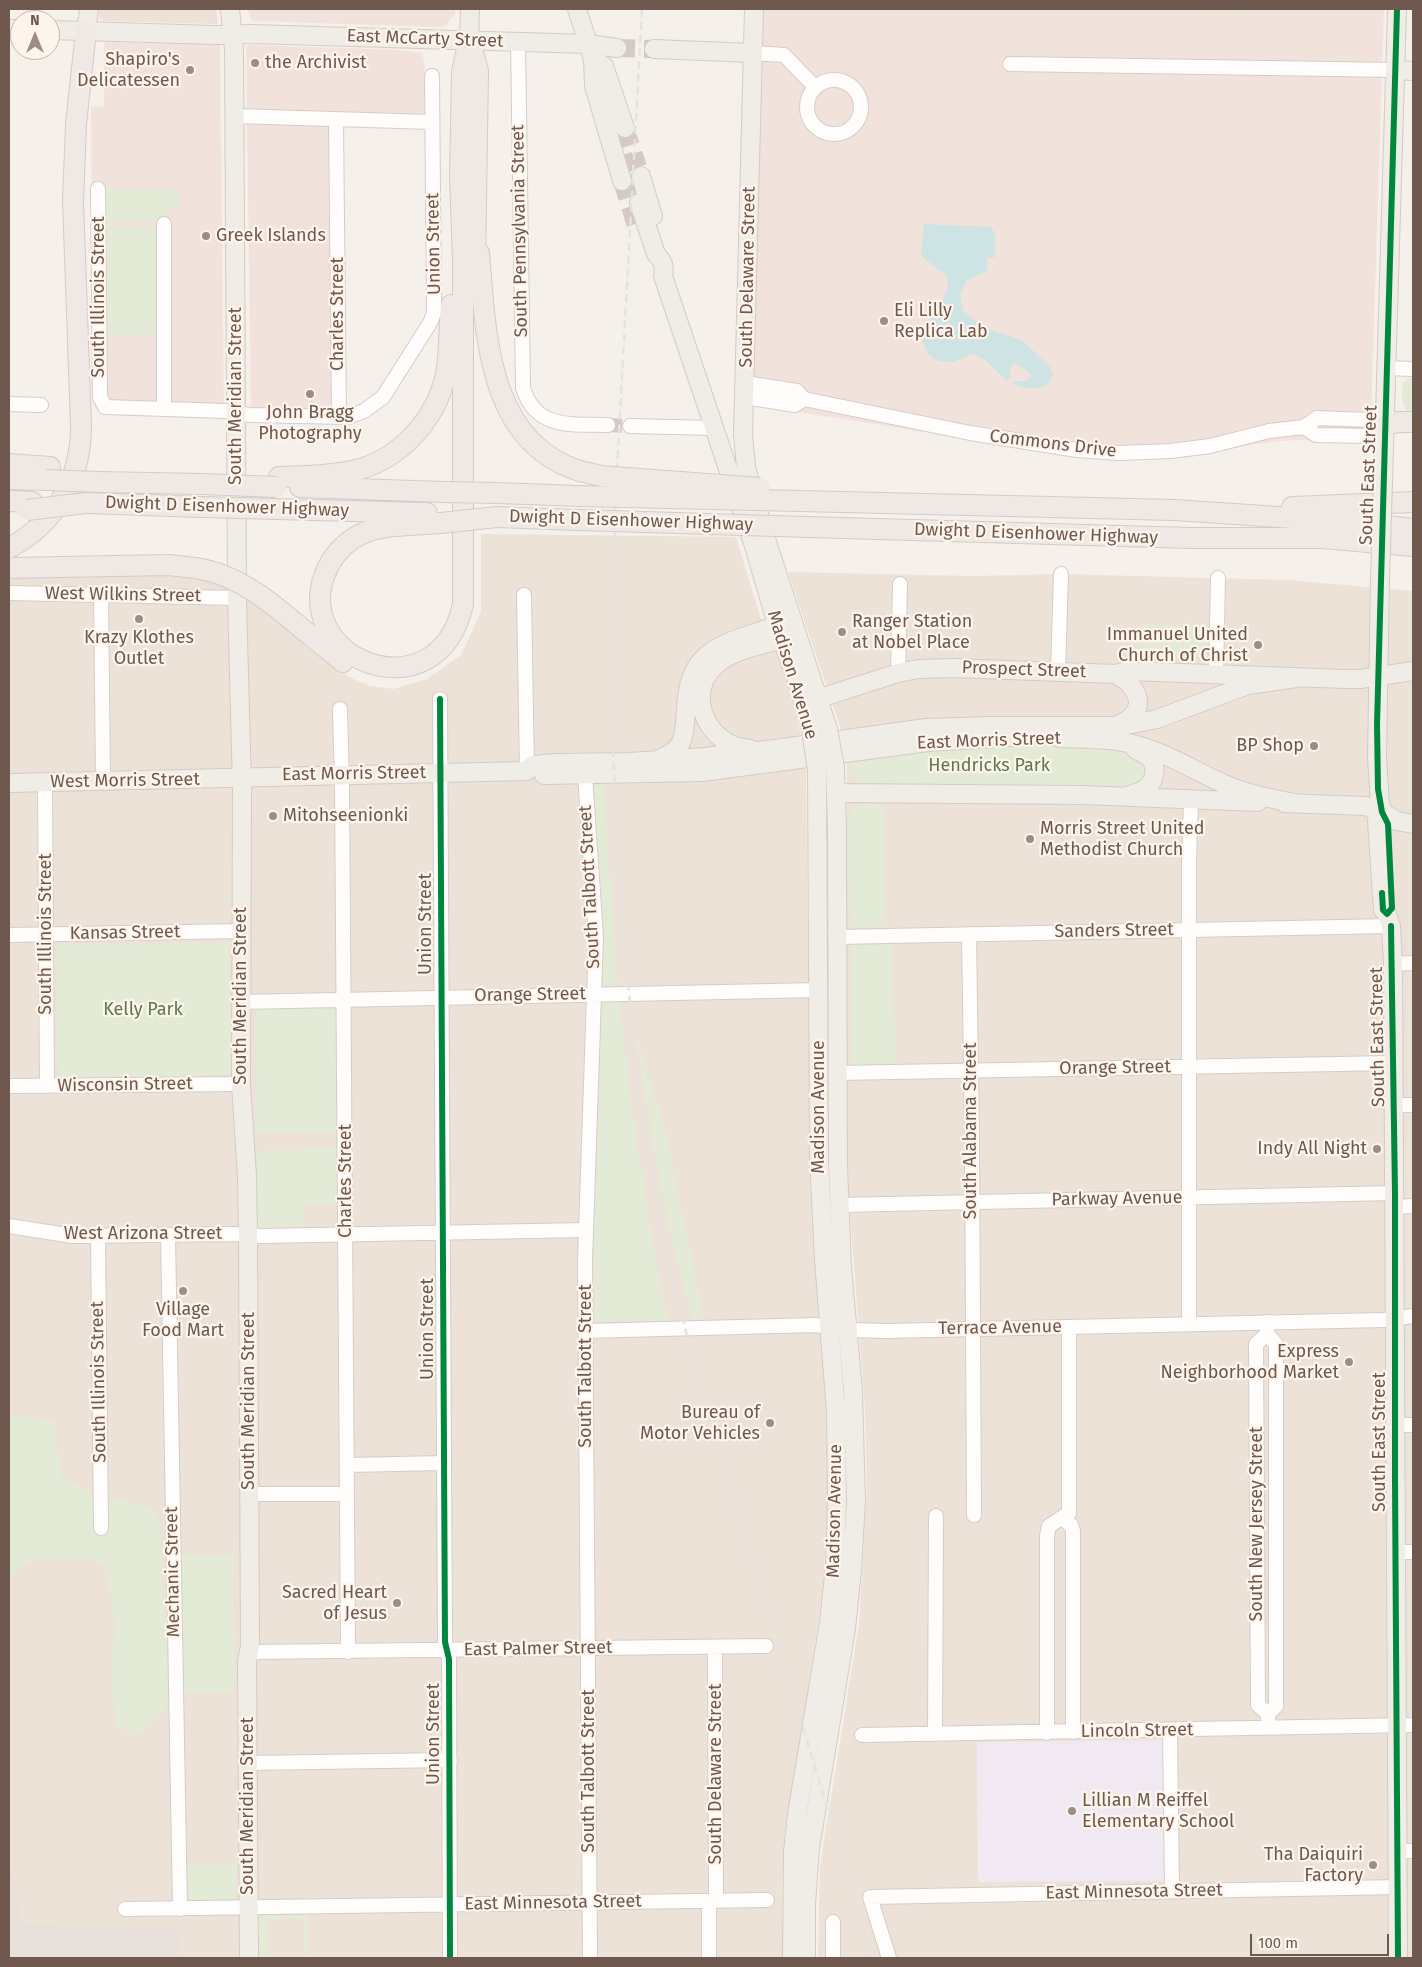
<!DOCTYPE html>
<style>
body{margin:0}
#map{position:relative;width:1422px;height:1967px;overflow:hidden;background:#f5f0ea;font-family:"Fira Sans",sans-serif}
canvas{display:block}
.frame{position:absolute;inset:0;border:10px solid #6f584e;pointer-events:none}
.north{position:absolute;left:10px;top:10px;width:50px;height:50px;box-sizing:border-box;background:#fdf5ec;border:1px solid #c4b6ad;border-radius:50%;rotate:0deg;font-size:14px;font-weight:700;line-height:20px;text-align:center;color:#6f584e}
.north::after{content:'';display:block;margin:auto;width:18px;height:22px;background:#9e8d85;clip-path:polygon(50% 0,100% 100%,50% 72%,0 100%)}
.scale{position:absolute;left:1250px;top:1934px;width:139px;height:22px;box-sizing:border-box;border:2px solid #6f584e;border-top:0;padding-left:6px;font-size:15px;line-height:18px;white-space:nowrap;color:#6f584e;-webkit-text-stroke:4px #fdf5ec;paint-order:stroke}
</style>
<div id="map">
<canvas width="1422" height="1967"></canvas>
<div class="frame"></div>
<div class="north">N</div>
<div class="scale">100 m</div>
</div>
<script>
const c = document.querySelector('canvas').getContext('2d');
c.lineJoin = 'round';
function fillPath(path, color) { c.fillStyle = color; c.fill(path, 'evenodd'); }
function stroke(path, color, width, dash) { c.strokeStyle = color; c.lineWidth = width; c.lineCap = dash ? 'butt' : 'round'; c.setLineDash(dash || []); c.stroke(path); }
function label(font, color, halo, rows, align = 'center') {
  c.font = font + ' "Fira Sans",sans-serif'; c.lineWidth = 4.5; c.setLineDash([]); c.textBaseline = 'middle'; c.strokeStyle = halo; c.fillStyle = color; for (const [text, x, y, turn = 0] of rows) {
    c.save(); c.translate(x, y); c.rotate((+turn || 0) * Math.PI / 180); c.textAlign = isNaN(turn) ? turn : align; if (halo) c.strokeText(text, 0, 0); c.fillText(text, 0, 0); c.restore();
  }
}
const residential = new Path2D(`
 M96,9H216L218,24L105,21L102,20L96,14Z
 M481,534L736,537L760,616L782,663L799,726L806,771L810,1160L813,1232L827,1416L829,1468L827,1520L822,1601L785,1830L782,1883L783,1958H9V572H181L221,581L260,603L349,677L370,686L393,689L427,679L461,655L481,612Z
 M788,572L973,576L1061,574L1288,580L1413,591V1958H818L820,1866L859,1624L867,1486L865,1409L850,1214L847,1142V765L840,726Z`);
const commercial = new Path2D(`
 M248,9H455V14L446,25L438,27L252,21Z
 M763,9H1384L1370,448L1359,442L1297,440L1271,442L1230,448L1053,452L760,406L754,373Z
 M105,42L220,45L224,417L104,415L96,408L92,401L91,107L104,106V48Z
 M248,45L397,50L422,53L425,65L424,116L332,115L335,411L251,408L246,47Z`);
const industrial = new Path2D(`
 M9,1868L24,1925L177,1929L179,1958H9Z`);
const education = new Path2D(`
 M1166,1740L1167,1881L978,1882L977,1742Z`);
const green = new Path2D(`
 M1121,9H1252L1251,13Z
 M106,188L180,189V207L166,206L165,221H106Z
 M160,226L161,335H108L107,227Z
 M1409,378H1413V416C1401,410 1401,395 1403,383Z
 M1141,624L1207,627L1205,659L1140,656Z
 M987,744L1102,746C1116,749 1140,754 1146,769C1145,774 1144,779 1139,781C1120,791 1066,788 1044,788C983,788 921,788 860,783C855,775 851,768 850,758Z
 M603,784L618,984H600L603,949L600,882L594,845L590,786Z
 M862,804H884L886,926L850,927L849,822C851,813 854,808 862,804Z
 M229,943L231,1075L58,1077L56,945Z
 M892,944L896,1065H855L852,1064L851,1059L850,949C858,941 880,945 892,944Z
 M619,997L631,1102L656,1263L669,1321H595L594,1223L599,998Z
 M335,1008L336,1132L257,1133L256,1009Z
 M637,1041H640L644,1065L662,1115L704,1319L693,1320C666,1229 651,1135 637,1041Z
 M336,1149L337,1204L305,1205V1229L257,1230L256,1151Z
 M30,1417L54,1420L60,1476L85,1490L154,1509L161,1528L163,1588L170,1656V1699L162,1713L140,1732L132,1735L118,1727C108,1690 115,1653 114,1615C114,1600 107,1582 104,1566L90,1559L53,1558L26,1563L9,1579V1418Z
 M233,1554L235,1692H178L176,1555Z
 M236,1864V1901H181L184,1866Z
 M282,1915V1920L267,1921L268,1958H258V1916Z
 M308,1915L309,1958H303V1920H290V1916Z`);
const water = new Path2D(`
 M924,224L991,227L995,234V257L987,258V271L966,281L960,295L963,311L984,328L1022,340L1050,367L1053,376L1047,385C1034,389 1025,389 1012,384L1016,381H1025L1031,377L1028,371L1014,363L1009,370L1011,377L1007,381L984,359L974,354C967,356 959,360 952,362C943,363 932,360 928,353C910,323 940,313 947,290C949,286 947,280 946,275L926,260L921,255Z`);
const minorTunnel = new Path2D(`
 M608,425L630,426`);
const majorTunnel = new Path2D(`
 M617,48L654,49
 M625,128L638,167
 M623,155L636,192
 M622,181L638,232`);
const minor = new Path2D(`
 M518,42L523,388C536,430 572,424 608,425
 M753,53L784,55L815,87
 M1010,64L1396,70
 M807 107a27 27 0 1 1 54 0a27 27 0 1 1-54 0Z
 M234,116L432,122
 M336,120L339,417
 M98,189L100,397L105,407L226,411L249,415L348,417L364,411L383,397L430,323L434,313L432,76
 M164,224V409
 M1386,368L1413,369
 M745,383L797,391L804,399
 M745,397L795,405L804,399
 M804,399L970,433L1077,450L1119,453L1171,451L1210,446L1269,431L1304,427L1317,418L1369,420L1385,425
 M9,404L41,405
 M630,426L715,428
 M1304,427L1316,435L1369,436L1385,425
 M9,593L237,598
 M101,594L103,782
 M524,595L527,771
 M1058,672L1061,574
 M898,673L900,584
 M1216,675L1218,578
 M440,699L445,1642L449,1659L450,1958
 M340,709L342,785L348,1652
 M585,775L596,937L585,1260L590,1958
 M45,783L47,1086
 M969,934L972,1136L974,1515
 M9,935L241,931
 M837,937L1391,926
 M1393,964L1413,963
 M241,1002L819,990
 M837,1073L1393,1063
 M9,1086L241,1084
 M1394,1105H1413
 M839,1205L1395,1193
 M1395,1207L1413,1206
 M9,1226L73,1236L234,1234L261,1236L586,1230
 M168,1235L180,1909
 M98,1236L101,1528
 M1267,1322V1334L1276,1344V1706L1268,1714V1728
 M1189,1324V862L1191,800
 M586,1331L816,1325L848,1330L886,1331L1384,1320L1413,1316
 M1267,1334L1256,1344L1258,1705L1268,1714
 M1395,1425H1413
 M347,1465L444,1463
 M249,1494H347
 M1061,1518L1071,1525L1073,1531V1732
 M1395,1552H1413
 M715,1647L716,1901
 M249,1652L766,1646
 M1170,1730L1172,1891
 M1047,1733V1536L1049,1526L1069,1513V1327
 M935,1734L936,1516
 M862,1735L1413,1725
 M248,1763L450,1760
 M1398,1851H1413
 M709,1901V1958
 M125,1909L767,1900
 M833,1958V1922
 M889,1958L870,1897L1398,1887`);
const major = new Path2D(`
 M230,9L234,49L237,598L242,788L241,1084L247,1176L248,1235L250,1646L247,1661L249,1958
 M577,9L593,59L594,86L622,181
 M754,9L743,435L746,467L767,542L828,729
 M9,29H20
 M50,30L215,35L252,34L588,44L617,48
 M86,31L89,9
 M469,40L470,9
 M654,49L753,53
 M593,59L604,66L625,128
 M1396,70L1413,71
 M641,176L653,216
 M639,203L656,254C663,261 665,266 663,276L753,543L777,625L798,684L811,730
 M1383,482L1397,9
 M1380,579L1377,758L1380,804L1387,821
 M1115,674C1141,687 1149,712 1118,725
 M817,699L898,673L918,669L954,668L1115,674L1128,671L1346,679H1360L1413,671
 M1059,738C1084,739 1112,738 1136,745C1167,753 1195,771 1224,784C1247,794 1270,799 1295,803
 M750,749C742,747 734,747 728,743C700,727 690,688 716,665C733,650 761,645 783,639
 M659,759C667,756 673,753 678,747C684,740 684,730 685,722C687,697 686,673 707,655C724,640 756,634 777,625
 M544,775L702,772L928,742L1011,737
 M9,783L527,771L533,765L556,763L630,762L704,757L775,749L926,728L987,726H1122L1157,719L1248,685L1296,678
 M837,793L1083,795L1258,802
 M1127,796C1133,794 1141,792 1146,788C1155,781 1158,766 1149,757C1145,754 1139,752 1135,749
 M1284,803L1365,806L1382,812L1397,821L1413,824
 M1382,812L1377,820L1383,910L1387,914L1391,926L1393,964L1398,1958
 M792,1958L793,1852L797,1814L829,1623L835,1565L837,1501L836,1412L824,1260L819,1160L817,770
 M806,1958V1904L810,1848L846,1629L852,1570L856,1501L853,1391L842,1267L838,1165L837,825L835,767`);
const highway = new Path2D(`
 M470,41L478,71L475,266
 M479,253C486,334 487,442 580,471
 M1385,425L1399,422H1413
 M9,464L50,467
 M279,477C303,476 329,476 352,471C399,461 436,420 446,374C450,352 449,328 451,305
 M9,479L46,480
 M99,482L202,484
 M300,487L443,492
 M497,493L579,496
 M9,501L32,502
 M800,501L1175,510L1353,522L1413,529
 M86,503L202,507
 M1292,507L1413,502
 M276,509L427,513
 M497,517L578,520
 M441,523C417,525 390,524 366,532C349,539 336,551 328,567C284,658 438,720 463,604V261L460,176L462,72L469,40
 M808,527L1191,538H1323L1413,546
 M9,548C56,523 81,479 81,426L73,201L76,124L86,31
 M9,568L169,565L195,568
 M283,613L343,662`);
const rail = new Path2D(`
 M642,9L616,488L613,660V752L622,920L638,1089L662,1231L690,1349L872,1958`);
const majorBridge = new Path2D(`
 M1380,579L1383,482
 M828,729L835,767
 M811,730L817,770`);
const highwayBridge = new Path2D(`
 M580,471L601,476L760,488
 M46,480L99,482
 M202,484L276,487
 M443,492L497,493
 M579,496L800,501
 M202,507L276,509
 M27,510L86,503
 M578,520L808,527
 M441,523L497,517
 M195,568C227,572 258,592 283,613`);
const cycleway = new Path2D(`
 M440,699L445,1642L449,1659L450,1958
 M1382,893L1383,910L1387,914L1392,908L1388,824L1382,812L1378,789L1377,724L1397,9
 M1391,926L1395,1193V1481L1398,1958`);
const markers = [
 [255,63,5,"#9e8d85"],
 [190,70,5,"#9e8d85"],
 [206,236,5,"#9e8d85"],
 [884,321,5,"#9e8d85"],
 [310,394,5,"#9e8d85"],
 [139,619,5,"#9e8d85"],
 [842,632,5,"#9e8d85"],
 [1258,645,5,"#9e8d85"],
 [1314,746,5,"#9e8d85"],
 [273,816,5,"#9e8d85"],
 [1030,839,5,"#9e8d85"],
 [1377,1149,5,"#9e8d85"],
 [183,1291,5,"#9e8d85"],
 [1349,1362,5,"#9e8d85"],
 [770,1423,5,"#9e8d85"],
 [397,1603,5,"#9e8d85"],
 [1072,1811,5,"#9e8d85"],
 [1373,1865,5,"#9e8d85"]
];
const streetNames = [
 ["East McCarty Street",425,39,2],
 ["South Pennsylvania Street",520,231,-91],
 ["Union Street",434,244,-91],
 ["South Delaware Street",748,277,-89],
 ["South Illinois Street",99,297,-90],
 ["Charles Street",338,314,-90],
 ["South Meridian Street",236,396,-90],
 ["Commons Drive",1053,444,7],
 ["South East Street",1369,475,-88],
 ["Dwight D Eisenhower Highway",227,507,2],
 ["Dwight D Eisenhower Highway",631,521,2],
 ["Dwight D Eisenhower Highway",1036,534,2],
 ["West Wilkins Street",123,595,1],
 ["Prospect Street",1024,670,2],
 ["Madison Avenue",792,675,73],
 ["East Morris Street",989,741,-2],
 ["East Morris Street",354,774,-1],
 ["West Morris Street",125,781,-1],
 ["South Talbott Street",590,887,-93],
 ["Union Street",426,924,-90],
 ["Sanders Street",1114,931,-1],
 ["Kansas Street",125,933,-1],
 ["South Illinois Street",46,934,-90],
 ["Orange Street",530,995,-1],
 ["South Meridian Street",241,996,-90],
 ["South East Street",1378,1037,-91],
 ["Orange Street",1115,1068,-1],
 ["Wisconsin Street",125,1085,-1],
 ["Madison Avenue",819,1107,-90],
 ["South Alabama Street",971,1131,-90],
 ["Charles Street",346,1181,-90],
 ["Parkway Avenue",1117,1199,-1],
 ["West Arizona Street",143,1234],
 ["Terrace Avenue",1000,1328,-1],
 ["Union Street",428,1329,-90],
 ["South Talbott Street",586,1366,-90],
 ["South Illinois Street",99,1382,-91],
 ["South Meridian Street",249,1401,-90],
 ["South East Street",1380,1442,-90],
 ["Madison Avenue",835,1511,-89],
 ["South New Jersey Street",1257,1524,-90],
 ["Mechanic Street",173,1572,-91],
 ["East Palmer Street",538,1649,-1],
 ["Lincoln Street",1137,1731,-1],
 ["Union Street",434,1734,-90],
 ["South Talbott Street",589,1771,-90],
 ["South Delaware Street",716,1774,-90],
 ["South Meridian Street",248,1806,-90],
 ["East Minnesota Street",1134,1892,-1],
 ["East Minnesota Street",553,1903,-1]
];
const poiNames = [
 ["Shapiro's",180,60],
 ["Delicatessen",180,81],
 ["the Archivist",265,63,"left"],
 ["Greek Islands",216,236,"left"],
 ["Eli Lilly",894,311,"left"],
 ["Replica Lab",894,332,"left"],
 ["John Bragg",310,413,"center"],
 ["Photography",310,434,"center"],
 ["Ranger Station",852,622,"left"],
 ["at Nobel Place",852,643,"left"],
 ["Immanuel United",1248,635],
 ["Church of Christ",1248,656],
 ["Krazy Klothes",139,638,"center"],
 ["Outlet",139,659,"center"],
 ["BP Shop",1304,746],
 ["Mitohseenionki",283,816,"left"],
 ["Morris Street United",1040,829,"left"],
 ["Methodist Church",1040,850,"left"],
 ["Indy All Night",1367,1149],
 ["Village",183,1310,"center"],
 ["Food Mart",183,1331,"center"],
 ["Express",1339,1352],
 ["Neighborhood Market",1339,1373],
 ["Bureau of",760,1413],
 ["Motor Vehicles",760,1434],
 ["Sacred Heart",387,1593],
 ["of Jesus",387,1614],
 ["Lillian M Reiffel",1082,1801,"left"],
 ["Elementary School",1082,1822,"left"],
 ["Tha Daiquiri",1363,1855],
 ["Factory",1363,1876]
];
const parkNames = [
 ["Hendricks Park",989,766],
 ["Kelly Park",143,1010]
];
fillPath(residential, '#ede2d8');
fillPath(commercial, '#f2e2dc');
fillPath(industrial, '#e7e0db');
fillPath(education, '#f1e9f1');
fillPath(green, '#e3ead6');
fillPath(water, '#cee3e3');
stroke(minorTunnel, '#d4cac3', 14, [14, 7]);
stroke(majorTunnel, '#d4cac3', 18, [18, 9]);
stroke(minor, '#d4cdc9', 16);
stroke(major, '#d3cbc7', 20);
stroke(highway, '#d3cbc7', 22);
stroke(minor, '#fefdfc', 14);
stroke(major, '#f0ece6', 18);
stroke(highway, '#efe8e5', 20);
stroke(rail, '#e4e2e3', 2.5, [8, 5]);
stroke(majorBridge, '#d3cbc7', 20, []);
stroke(highwayBridge, '#d3cbc7', 22, []);
stroke(majorBridge, '#f0ece6', 18);
stroke(highwayBridge, '#efe8e5', 20);
stroke(cycleway, '#00873e', 6);
for (const [x, y, r, color] of markers) { const dot = new Path2D(); dot.arc(x, y, r, 0, 2 * Math.PI); c.fillStyle = color; c.fill(dot); stroke(dot, '#fdf5ec', 2); }
label('18px', '#6f584e', '#fdf5ec', streetNames);
label('18px', '#6f584e', '#fdf5ec', poiNames, 'right');
label('18px', '#5c794b', '#fdf5ec', parkNames);
</script>
